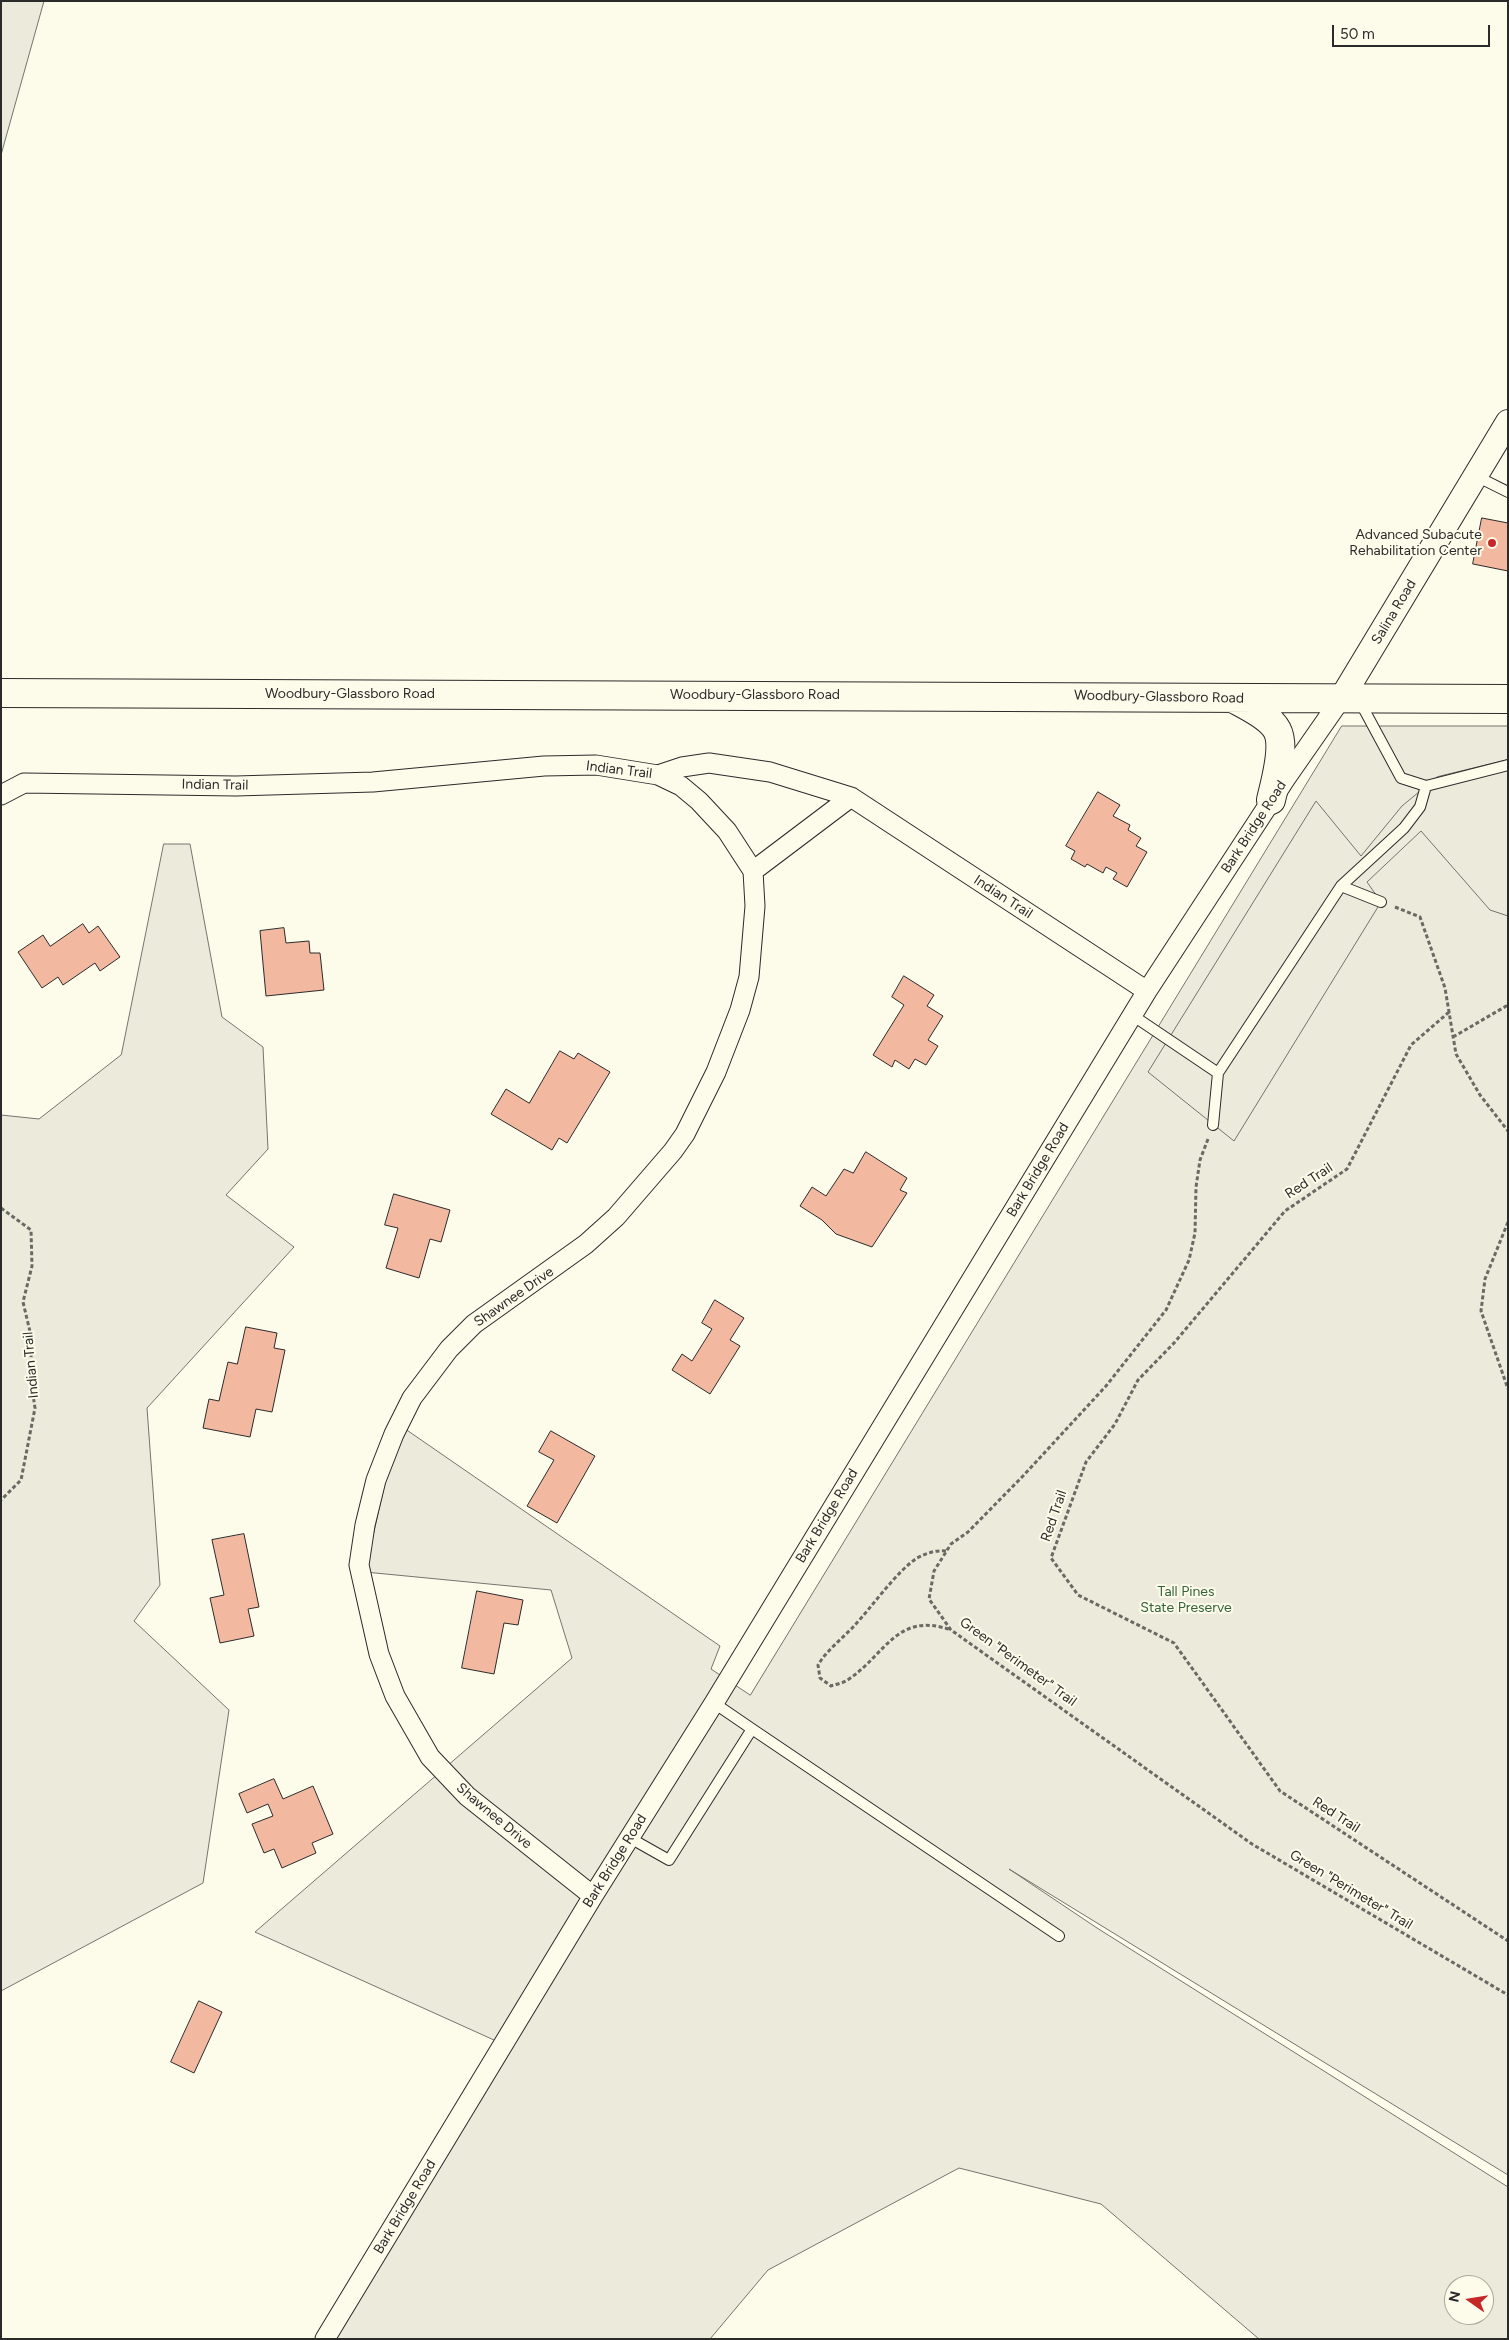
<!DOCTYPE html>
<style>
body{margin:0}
#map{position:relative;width:1509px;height:2340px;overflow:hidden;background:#fdfbea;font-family:Figtree,sans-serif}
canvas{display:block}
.frame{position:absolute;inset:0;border:2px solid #2b2b2b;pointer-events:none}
.north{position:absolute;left:1444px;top:2275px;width:50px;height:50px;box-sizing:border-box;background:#fdfbea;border:1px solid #a9a89e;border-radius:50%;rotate:283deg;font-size:14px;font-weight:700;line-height:20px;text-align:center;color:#2b2b2b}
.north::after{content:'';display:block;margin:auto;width:18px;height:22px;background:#c62828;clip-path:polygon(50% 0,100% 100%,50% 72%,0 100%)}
.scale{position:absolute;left:1332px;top:25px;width:158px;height:22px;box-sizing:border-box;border:2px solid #2b2b2b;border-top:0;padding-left:6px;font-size:15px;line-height:18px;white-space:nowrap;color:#2b2b2b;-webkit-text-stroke:4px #fdfbea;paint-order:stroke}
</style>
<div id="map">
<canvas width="1509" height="2340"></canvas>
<div class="frame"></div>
<div class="north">N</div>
<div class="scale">50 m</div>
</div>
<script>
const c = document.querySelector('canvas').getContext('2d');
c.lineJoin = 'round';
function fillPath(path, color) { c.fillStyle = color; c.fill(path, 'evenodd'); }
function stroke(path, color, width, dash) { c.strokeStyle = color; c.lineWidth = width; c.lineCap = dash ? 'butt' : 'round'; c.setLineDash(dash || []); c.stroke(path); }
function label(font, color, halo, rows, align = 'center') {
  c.font = font + ' Figtree,sans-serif'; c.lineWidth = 4; c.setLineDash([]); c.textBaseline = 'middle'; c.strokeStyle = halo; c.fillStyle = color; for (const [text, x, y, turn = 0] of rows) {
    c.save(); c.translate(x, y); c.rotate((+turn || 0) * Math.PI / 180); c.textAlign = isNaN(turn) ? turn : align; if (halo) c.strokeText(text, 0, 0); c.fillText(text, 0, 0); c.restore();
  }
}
const green = new Path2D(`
 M1,1H44L1,155Z
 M1342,726H1508V2175L1009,1869L1097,1928L1508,2187V2339H1259L1101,2204L959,2168L768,2270L710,2339H327L505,2045L255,1932L572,1658L551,1590L365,1572L398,1424L720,1646L711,1669L750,1695ZM1454,2285H1484V2315H1454Z
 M164,844H190L222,1017L263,1047L268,1149L226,1195L294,1247L147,1408L160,1585L134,1621L229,1710L203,1883L1,1991V1115L39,1119L121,1055Z`);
const parking = new Path2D(`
 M1508,760V916L1490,910L1421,831L1367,882L1381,902L1234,1141L1148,1072L1316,801L1361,856L1402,806L1437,777Z`);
const building = new Path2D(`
 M1482,518L1508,523V571L1473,564Z
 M1098,792L1120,805L1113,816L1130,825L1128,830L1141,838L1136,846L1147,852L1127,887L1113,879L1117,873L1106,867L1103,873L1087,864L1085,867L1071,859L1075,851L1066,846Z
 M83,924L89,933L98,926L120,957L100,971L95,963L63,985L58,977L42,988L18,952L43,935L50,946Z
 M284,928L286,943L309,941L310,953H320L324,990L266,996L260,931Z
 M904,976L934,995L927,1006L943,1016L928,1040L938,1046L926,1065L915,1059L909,1069L895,1060L892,1067L873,1055L904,1005L892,997Z
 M560,1051L574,1059L578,1053L610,1072L567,1143L559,1138L552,1150L491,1114L506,1089L529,1103Z
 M866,1152L907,1178L900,1190L907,1193L872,1247L836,1234L822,1220L800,1206L812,1187L826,1196L844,1169L853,1173Z
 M394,1194L450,1210L441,1242L430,1239L419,1278L386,1268L398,1228L385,1225Z
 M715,1300L744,1318L730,1340L740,1346L710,1394L672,1370L682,1354L692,1361L712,1329L702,1323Z
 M246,1327L277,1333L274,1348L285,1350L272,1412L256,1409L250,1437L203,1428L209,1399L219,1401L228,1362L237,1364Z
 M551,1431L595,1456L557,1523L527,1506L554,1460L539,1452Z
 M244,1534L259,1607L248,1609L254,1636L220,1643L210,1598L224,1595L212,1540Z
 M477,1591L523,1600L518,1625L504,1623L494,1674L462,1668Z
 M274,1779L283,1799L313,1786L333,1834L312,1843L316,1853L282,1868L274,1849L264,1853L252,1824L273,1816L268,1804L247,1813L239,1794Z
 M199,2001L222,2012L194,2073L171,2062Z`);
const path = new Path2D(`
 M1395,907L1420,917L1445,988L1456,1054L1480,1095L1508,1131
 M1449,1012L1411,1045L1347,1169L1285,1211L1174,1343L1138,1380L1115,1424L1086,1462L1051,1558L1078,1595L1174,1643L1280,1791L1508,1941
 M1453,1037L1508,1005
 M1208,1139L1200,1160L1196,1187L1195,1233L1189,1260L1166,1310L1106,1386L1023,1476L968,1532L951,1544L934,1571L929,1599L951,1630L1252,1844L1508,1995
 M1,1208L31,1230L32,1266L23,1302L32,1340L30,1375L35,1408L21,1480L1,1500
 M1508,1222L1485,1279L1481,1311L1508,1389
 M946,1551C935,1550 927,1553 917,1558C896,1572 872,1607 854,1626C842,1639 827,1650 818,1665L820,1678L831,1686C837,1684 844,1683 849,1679C886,1654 897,1611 951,1630`);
const service = new Path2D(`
 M1476,476L1508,492
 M1360,702L1401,778L1426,786L1508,765
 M1341,886L1381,902
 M1132,1015L1218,1073
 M1213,1125L1218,1073L1341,886L1404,828L1420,807L1426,786
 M752,1729L1059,1936
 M630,1838L669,1860L752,1729L714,1703`);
const minor = new Path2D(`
 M1,795L24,783L236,786L373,782L544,766L596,765L658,775L682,767L709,763L770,772L851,797L1147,991
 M753,871L851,797
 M593,1896L467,1796L430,1757L395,1696L379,1654L359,1565L365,1525L376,1480L394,1434L412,1398L449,1349L474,1324L586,1244L616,1217L673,1151L685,1134L716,1072L740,1010L749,977L755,906L753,871L727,831L699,801L681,786L658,775
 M325,2339L593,1896L714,1703L1147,991L1286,778L1341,699`);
const tertiary = new Path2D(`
 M1341,699L1508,422`);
const primary = new Path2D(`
 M1,693L1508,699
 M1233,698C1246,706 1269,715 1277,730C1286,747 1275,782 1271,800`);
const markers = [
 [1492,543,5,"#c62828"]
];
const poiNames = [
 ["Advanced Subacute",1482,535],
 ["Rehabilitation Center",1482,551]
];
const streetNames = [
 ["Salina Road",1394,612,-59],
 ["Woodbury-Glassboro Road",350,694],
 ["Woodbury-Glassboro Road",755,695],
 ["Woodbury-Glassboro Road",1159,697,1],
 ["Indian Trail",619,770,7],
 ["Indian Trail",215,785,1],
 ["Bark Bridge Road",1254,827,-57],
 ["Indian Trail",1003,897,33],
 ["Bark Bridge Road",1038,1170,-59],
 ["Red Trail",1309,1181,-33],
 ["Shawnee Drive",514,1297,-35],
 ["Indian Trail",31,1365,-95],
 ["Bark Bridge Road",827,1516,-59],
 ["Red Trail",1054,1516,-71],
 ["Green \"Perimeter\" Trail",1018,1662,36],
 ["Red Trail",1336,1815,33],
 ["Shawnee Drive",494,1816,40],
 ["Bark Bridge Road",615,1861,-58],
 ["Green \"Perimeter\" Trail",1351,1890,31],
 ["Bark Bridge Road",405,2207,-59]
];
const parkNames = [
 ["Tall Pines",1186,1592],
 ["State Preserve",1186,1608]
];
fillPath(green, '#ecebdb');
stroke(green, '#74746e', 1);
fillPath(parking, '#eceadb');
stroke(parking, '#74746e', 1);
fillPath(building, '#f2b8a0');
stroke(building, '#2b2b2b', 1);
stroke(service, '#2b2b2b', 12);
stroke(minor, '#2b2b2b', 21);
stroke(tertiary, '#2b2b2b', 26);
stroke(primary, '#2b2b2b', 30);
stroke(path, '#6a6964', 3, [4, 2.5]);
stroke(service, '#fdfbea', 10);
stroke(minor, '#fdfbea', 19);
stroke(tertiary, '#fdfbea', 24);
stroke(primary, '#fdfbea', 28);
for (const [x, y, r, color] of markers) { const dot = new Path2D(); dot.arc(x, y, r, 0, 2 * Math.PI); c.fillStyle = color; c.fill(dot); stroke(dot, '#fdfbea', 2); }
label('14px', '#2b2b2b', '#fdfbea', poiNames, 'right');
label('14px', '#2b2b2b', '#fdfbea', streetNames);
label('14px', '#34623c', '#fdfbea', parkNames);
</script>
